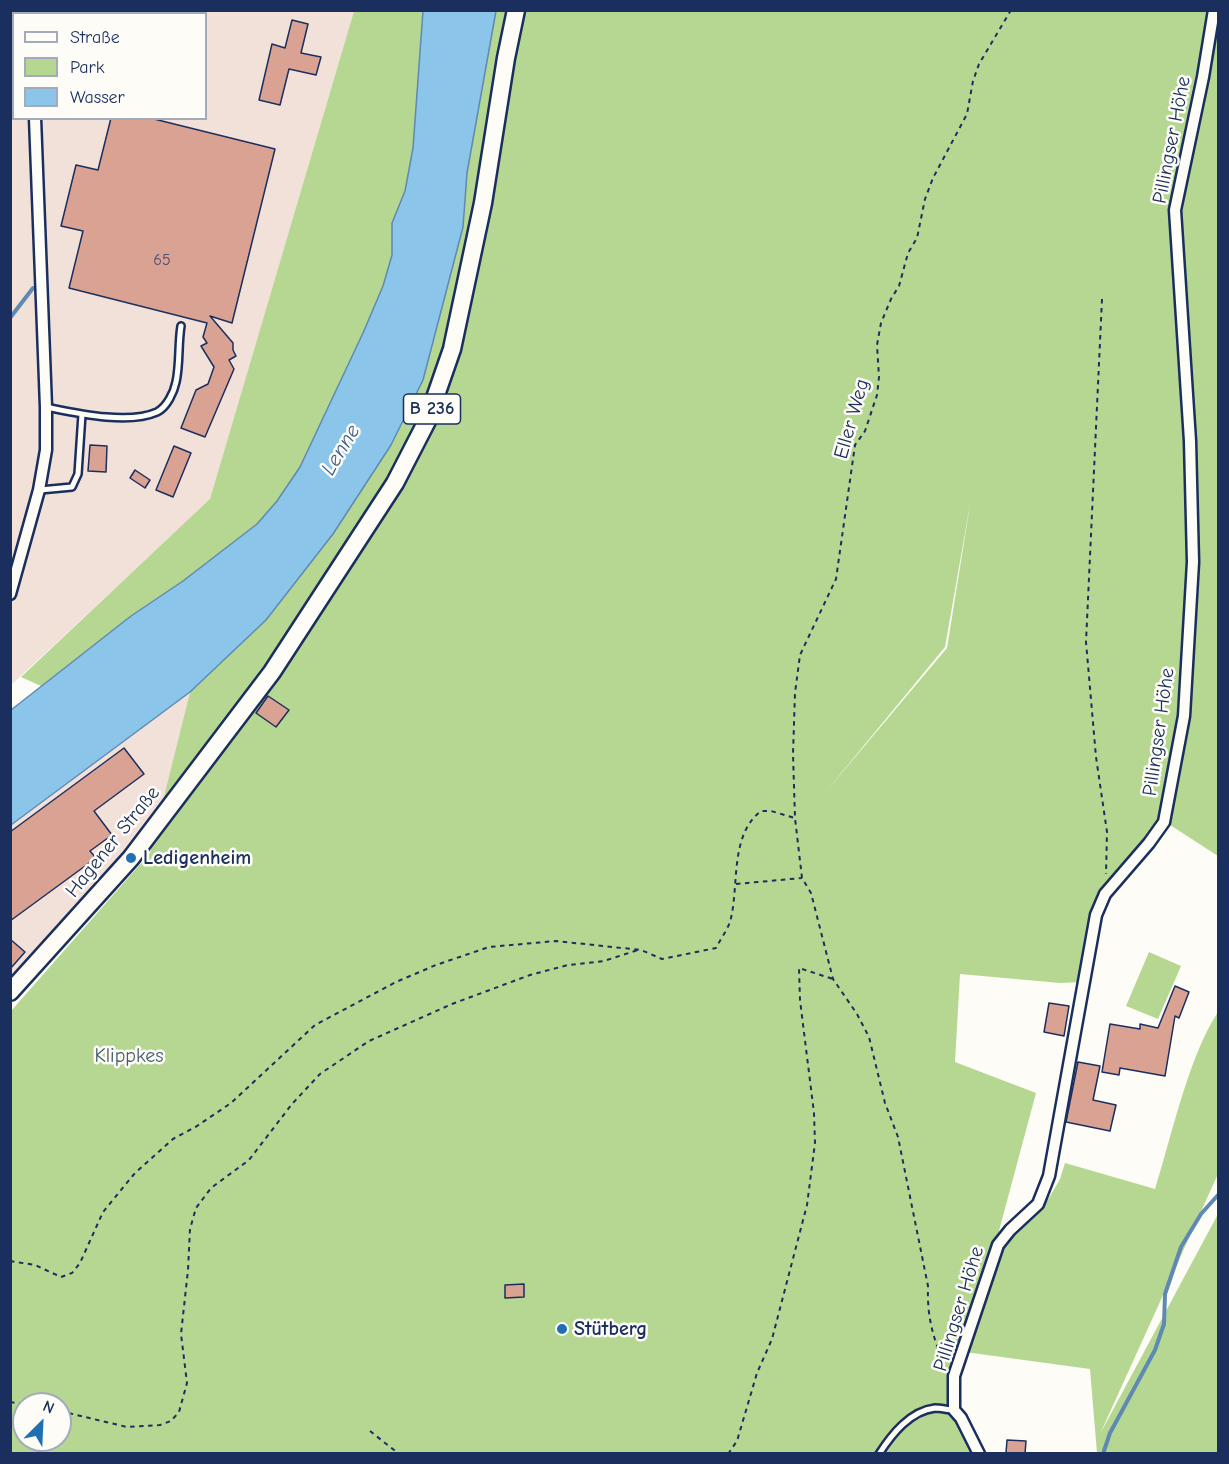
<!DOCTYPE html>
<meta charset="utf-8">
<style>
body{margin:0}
#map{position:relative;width:1229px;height:1464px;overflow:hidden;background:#fdfcf7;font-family:"Comic Neue",sans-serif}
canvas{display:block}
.frame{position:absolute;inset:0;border:12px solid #1b2f5e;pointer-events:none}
.legend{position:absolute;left:12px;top:12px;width:195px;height:108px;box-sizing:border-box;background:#fdfcf7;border:2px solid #a3aaba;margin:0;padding:8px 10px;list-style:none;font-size:18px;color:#1b2f5e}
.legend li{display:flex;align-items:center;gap:12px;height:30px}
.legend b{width:30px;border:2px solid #a3aaba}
.north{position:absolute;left:12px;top:1392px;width:60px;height:60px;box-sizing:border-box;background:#fdfcf7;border:2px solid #a3aaba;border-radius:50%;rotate:24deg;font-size:16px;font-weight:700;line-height:24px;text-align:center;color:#1b2f5e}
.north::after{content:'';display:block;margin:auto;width:21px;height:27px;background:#1f6fb2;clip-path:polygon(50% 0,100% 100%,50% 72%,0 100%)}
</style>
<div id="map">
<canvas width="1229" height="1464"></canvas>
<div class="frame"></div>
<ul class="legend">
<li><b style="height:8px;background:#fdfcf7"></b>Straße</li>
<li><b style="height:16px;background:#b6d791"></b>Park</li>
<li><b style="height:16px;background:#8bc5ea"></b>Wasser</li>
</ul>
<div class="north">N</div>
</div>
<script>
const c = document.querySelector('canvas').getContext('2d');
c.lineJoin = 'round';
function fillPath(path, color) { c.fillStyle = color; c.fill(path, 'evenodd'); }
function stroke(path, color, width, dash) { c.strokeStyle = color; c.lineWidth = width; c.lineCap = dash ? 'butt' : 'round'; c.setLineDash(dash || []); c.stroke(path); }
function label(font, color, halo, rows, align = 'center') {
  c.font = font + ' "Comic Neue",sans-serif'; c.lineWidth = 5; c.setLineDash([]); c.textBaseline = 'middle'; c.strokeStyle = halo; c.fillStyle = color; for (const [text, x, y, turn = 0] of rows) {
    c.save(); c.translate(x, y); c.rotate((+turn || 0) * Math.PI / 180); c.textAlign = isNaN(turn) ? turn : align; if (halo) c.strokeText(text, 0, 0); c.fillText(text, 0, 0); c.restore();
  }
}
const built = new Path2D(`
 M11,11H354L210,500L11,685ZM14,14H206V118H14Z
 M190,692L162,806L75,911L11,980V826Z`);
const green = new Path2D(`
 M354,11H423L413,148L405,191L392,223V255L383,286L363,333L300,467L277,501L257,524L183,581L131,616L41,686L21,677L210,499Z
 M496,11H1218V856L1167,823L1192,643L1188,440L1190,567L1181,716L1161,820L1104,893L1083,982L1060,983L960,974L955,1062L1036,1093L996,1242L950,1377L948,1407L975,1453L11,1454V1011L150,853L190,692L266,620L333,534L391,445L423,380L463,227L467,173ZM971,499L947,648L824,794L945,647ZM24,1404H60V1440H24Z
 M1149,952L1181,966L1158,1019L1126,1006Z
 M1218,1012V1174L1100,1434L1218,1214V1453H1097L1090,1369L965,1352L1000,1248L1046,1203L1060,1179L1065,1163L1155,1189C1172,1135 1188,1058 1218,1012Z`);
const water = new Path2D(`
 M423,11H496L467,173L463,227L423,380L391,445L333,534L266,620L190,692L11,825V710L131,616L183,581L257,524L277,501L300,467L363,333L383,286L392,255V223L405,191L413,148Z`);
const stream = new Path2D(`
 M95,14L97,10
 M10,318L33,288
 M1103,1454L1110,1433L1155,1350L1164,1324L1165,1294L1181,1247L1201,1214L1218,1195`);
const building = new Path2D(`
 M292,20L308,24L301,53L321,57L316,75L289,69L280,105L259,100L272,44L285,48Z
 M111,118H150L275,149L232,323L210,316L233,343V350L236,356L229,360L234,369L205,437L181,428L196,390L208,384L214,367L201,346L207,343L203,337L207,323L69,288L83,231L61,226L76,165L98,170Z
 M90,445L107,446L106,472L88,471Z
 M174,446L191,453L173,497L156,490Z
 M135,470L150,480L145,488L130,478Z
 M268,696L289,710L276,727L256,713Z
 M124,748L144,774L94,811L112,835L90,851L96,858L10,921V832Z
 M10,939L25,952L10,969Z
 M1175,986L1189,992L1179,1018L1175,1016L1165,1076L1120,1068L1119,1075L1102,1072L1110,1024L1140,1029V1024L1158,1028Z
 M1049,1003L1069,1006L1064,1036L1044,1032Z
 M1078,1062L1100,1066L1093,1100L1116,1105L1110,1131L1066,1122Z
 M524,1284V1297L505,1298V1285Z
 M1007,1440L1026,1441L1025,1454L1006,1453Z`);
const path = new Path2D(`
 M1102,299L1086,642L1096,757L1107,832L1106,874
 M736,884L802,878
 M10,1261L35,1265L61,1277L72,1273L80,1263L103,1212L135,1173L173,1139L197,1126L231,1103L315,1025L396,982L436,965L489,947L556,941L641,950L662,959L716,948C721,938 729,928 731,918C739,883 730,835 761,811H771L795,818
 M944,1366C933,1335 927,1319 928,1286L898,1137L885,1103L869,1037L857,1014L833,979L811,893L802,878L795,818L793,754L795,693L800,655L836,579L855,445L865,431L877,395L879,377L877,345L881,323L891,299L899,286L908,253L917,238L925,199L933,178L967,114L973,81L979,64L1011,10
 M10,1402L24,1404
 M60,1411L127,1427L160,1425L171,1421L179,1412L187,1383L181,1334L188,1270L190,1229L196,1208L211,1188L249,1160L292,1104L320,1074L369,1041L452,1004L530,975L568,965L604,961L638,950
 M370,1431L399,1454
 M728,1454L737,1441L757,1373L772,1339L807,1205L815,1143L814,1113L800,1000L799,968L833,979`);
const service = new Path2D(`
 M46,407C76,413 128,425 157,412C167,407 174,392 176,382C180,364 178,344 181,326
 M40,490L72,487L78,474L82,414
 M879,1454C892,1434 910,1411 935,1408C941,1408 948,1410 954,1410`);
const minor = new Path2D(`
 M78,14L79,10
 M10,594L39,490L46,450V407L35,118
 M979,1454L961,1418L954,1410V1376L998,1245L1010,1230L1038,1204L1049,1176L1096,915L1105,894L1149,843L1164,822L1184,716L1193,562L1190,441L1175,210L1203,77L1214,10`);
const primary = new Path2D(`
 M10,992L131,858L272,672L395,483L427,421L452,349L483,203L506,58L516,10`);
const markers = [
 [131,858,6,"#1f6fb2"],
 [562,1329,6,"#1f6fb2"]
];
const numberNames = [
 ["65",162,260]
];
const shields = [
 [432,409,57]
];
const shieldNames = [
 ["B 236",432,409]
];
const streetNames = [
 ["Pillingser Höhe",1172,140,-79],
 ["Eller Weg",852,419,-74],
 ["Pillingser Höhe",1159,732,-82],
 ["Hagener Straße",113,842,-51],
 ["Pillingser Höhe",959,1309,-73]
];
const poiNames = [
 ["Ledigenheim",143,858],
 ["Stütberg",574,1329]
];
const parkNames = [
 ["Klippkes",129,1056]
];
const waterNames = [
 ["Lenne",341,450,-59]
];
fillPath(built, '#f2e1d9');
fillPath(green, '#b6d791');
fillPath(water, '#8bc5ea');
stroke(water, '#5e89b2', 1.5);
stroke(stream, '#5e89b2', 4);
fillPath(building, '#daa292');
stroke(building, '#1b2f5e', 1.5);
stroke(service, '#1b2f5e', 10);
stroke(minor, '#1b2f5e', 15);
stroke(primary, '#1b2f5e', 21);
stroke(path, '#1b2f5e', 2, [4.5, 4.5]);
stroke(service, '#fdfcf7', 5);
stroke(minor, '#fdfcf7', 10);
stroke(primary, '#fdfcf7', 16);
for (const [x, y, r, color] of markers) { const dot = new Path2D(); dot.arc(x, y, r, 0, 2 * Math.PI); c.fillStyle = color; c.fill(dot); stroke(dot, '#fdfcf7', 2); }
label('16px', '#4b4c6b', null, numberNames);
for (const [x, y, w] of shields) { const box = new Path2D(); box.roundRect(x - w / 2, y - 15, w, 30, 4.5); c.fillStyle = '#fdfcf7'; c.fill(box); stroke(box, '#1b2f5e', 1.5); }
label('bold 18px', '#1b2f5e', null, shieldNames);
label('20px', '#1b2f5e', '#fdfcf7', streetNames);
label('bold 20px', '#1b2f5e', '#fdfcf7', poiNames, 'left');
label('20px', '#42596b', '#fdfcf7', parkNames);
label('italic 21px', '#3d5c88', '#fdfcf7', waterNames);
</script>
